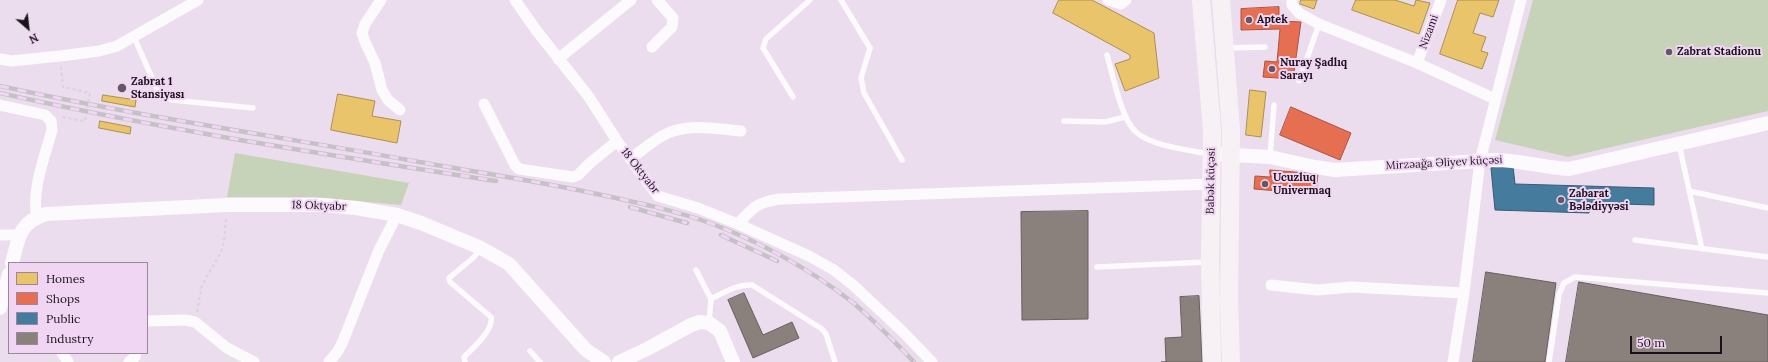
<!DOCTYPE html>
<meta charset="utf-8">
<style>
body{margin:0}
#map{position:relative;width:1768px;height:362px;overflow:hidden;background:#ebdded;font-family:Lora,serif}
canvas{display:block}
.legend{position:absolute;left:8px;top:262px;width:140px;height:92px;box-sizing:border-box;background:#f1d6f4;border:1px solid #9b879d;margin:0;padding:5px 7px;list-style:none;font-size:12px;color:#1a111b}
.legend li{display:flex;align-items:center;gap:8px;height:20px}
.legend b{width:20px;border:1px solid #9b879d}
.north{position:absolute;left:8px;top:8px;width:40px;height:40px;-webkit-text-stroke:3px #f1d6f4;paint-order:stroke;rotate:152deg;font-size:11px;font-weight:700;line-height:16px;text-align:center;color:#1a111b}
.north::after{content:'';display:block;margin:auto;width:14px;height:18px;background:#1a111b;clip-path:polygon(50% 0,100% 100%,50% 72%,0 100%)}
.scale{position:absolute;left:1630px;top:336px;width:92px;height:18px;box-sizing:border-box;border:2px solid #1a111b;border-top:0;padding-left:5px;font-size:12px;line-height:14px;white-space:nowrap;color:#1a111b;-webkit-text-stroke:3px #f1d6f4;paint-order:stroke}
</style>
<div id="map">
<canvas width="1768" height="362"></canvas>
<ul class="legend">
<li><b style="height:11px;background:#e9c46a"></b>Homes</li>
<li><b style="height:11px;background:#e76f51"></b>Shops</li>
<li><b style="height:11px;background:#457b9d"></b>Public</li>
<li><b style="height:11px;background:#8a817c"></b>Industry</li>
</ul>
<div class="north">N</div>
<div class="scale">50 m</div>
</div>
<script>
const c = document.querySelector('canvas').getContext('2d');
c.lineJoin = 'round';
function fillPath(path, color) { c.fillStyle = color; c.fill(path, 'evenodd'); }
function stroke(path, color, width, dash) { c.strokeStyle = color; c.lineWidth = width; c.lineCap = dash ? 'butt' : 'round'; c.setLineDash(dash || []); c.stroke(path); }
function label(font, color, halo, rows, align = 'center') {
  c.font = font + ' Lora,serif'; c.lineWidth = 4; c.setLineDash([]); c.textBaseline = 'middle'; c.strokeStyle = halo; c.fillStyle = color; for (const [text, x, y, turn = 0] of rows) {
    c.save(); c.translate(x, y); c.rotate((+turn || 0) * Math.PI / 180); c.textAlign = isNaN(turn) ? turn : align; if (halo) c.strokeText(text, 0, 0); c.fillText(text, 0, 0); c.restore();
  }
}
const green = new Path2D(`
 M1533,0H1768V111L1568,157L1495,140Z
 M235,153L409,183L401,205L314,197H227Z`);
const homes = new Path2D(`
 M1059,0H1092L1154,33L1159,78L1125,91L1115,64L1130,59V55L1053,13Z
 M1301,0H1317L1314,9L1300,4Z
 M1356,0H1395L1414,6L1416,0L1430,3L1419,34L1352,10Z
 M1458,0H1499L1493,17L1480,13L1473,33L1486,37L1481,51L1488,53L1482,69L1440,54Z
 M1250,90L1266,92L1261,137L1246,135Z
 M338,94L375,101L372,116L401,121L397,143L331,130Z
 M103,95L136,100L135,107L102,101Z
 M100,121L131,127L130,134L99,128Z`);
const shops = new Path2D(`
 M1279,7V21L1301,22L1293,79L1263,77L1265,61L1277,62L1280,29L1241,30V9Z
 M1291,107L1351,133L1340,160L1280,135Z
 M1270,170L1318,174L1316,194L1254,189L1255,176L1270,177Z`);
const public = new Path2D(`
 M1513,166L1515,184L1654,188V205L1590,203L1589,213L1495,210L1491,168Z`);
const industry = new Path2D(`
 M1088,211V319L1022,320L1021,212Z
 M1486,272L1556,283L1545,362H1473Z
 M1579,282L1768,315V362H1566Z
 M744,293L763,335L792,322L799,338L753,358L728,300Z
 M1199,296L1202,362H1161H1166L1165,338L1182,337L1180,297Z`);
const path = new Path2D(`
 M61,67L63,87L90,93L85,121L62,117
 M197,312L202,285L221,252L224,242L226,218`);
const service = new Path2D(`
 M841,0L870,48L861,78L864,93L902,160
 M134,37L160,96L172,100L253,108
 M1227,48L1265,47
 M1107,55C1113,75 1121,119 1136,132C1151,146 1189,150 1209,154
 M1299,81L1319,24
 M793,97L763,48L766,39L810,0
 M1064,121L1105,122L1125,117
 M1679,144L1702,249
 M1270,157L1274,105
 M1689,191L1768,208
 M1635,240L1768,257
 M1097,267L1208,262
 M696,270L711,299
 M709,322L711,299C725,292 737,284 752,285L822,329L826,334L835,362
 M530,351L540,362
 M465,362L464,357C473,348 494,330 491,317L450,282L449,278L473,258L481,249
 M1549,362L1559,295L1564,283L1575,277L1768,293`);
const minor = new Path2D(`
 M381,0L365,24L362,33L365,42L375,63L382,90L388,100L400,110
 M515,0L536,30L589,97L617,141L658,196L698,208L738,224L809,256L834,270L853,285L902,331L932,362
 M1108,0L1121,4L1126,0
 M1292,0V5L1299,13L1319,24L1417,63L1495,99
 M652,47L672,27L673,18L657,0
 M0,59L11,61L60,56L99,51L117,46L198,0
 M558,59L631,0
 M1417,63L1441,0
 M484,104L515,165L519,169L573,177L578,175L590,163L617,141
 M0,105L45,115L51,121L52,130C45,156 31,191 37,217
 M630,159C642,151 654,139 668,133C690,123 717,129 741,131
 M738,224C753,207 758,202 780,199L1211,184
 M0,235H20
 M1271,285L1317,290L1351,287L1464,293
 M147,321L185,320L195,322L227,348L254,362
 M62,353L68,362
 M129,362L135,357L136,353
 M329,362L338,351L343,341L379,250L397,215
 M1453,362L1464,293L1480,161L1521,0`);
const tertiary = new Path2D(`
 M1212,154L1270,157L1315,167L1335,170L1496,160C1520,160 1544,168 1569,169L1768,123
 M12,263C19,238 18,223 46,214L227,205H323L356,208L397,215L421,223L481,248L509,264L586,350L604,362
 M0,308L9,274
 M619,362L647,349L691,325L700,322L709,323L720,331L733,362`);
const primary = new Path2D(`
 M1201,0L1212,130L1210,261L1212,362
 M1221,0L1231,130L1229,299L1231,362`);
const rail = new Path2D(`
 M0,86C137,116 276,136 414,161C475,172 536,181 597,194C635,202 673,210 710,223C760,242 809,269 851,301C874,320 894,341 914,362
 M0,93C164,130 330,155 496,181
 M630,207L687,223
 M721,235L777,261`);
const markers = [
 [1249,20,4,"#635864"],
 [1669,52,4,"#635864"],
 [1272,69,4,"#635864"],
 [122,88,5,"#635864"],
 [1265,184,4,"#635864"],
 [1561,200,4,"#635864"]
];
const poiNames = [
 ["Aptek",1257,20],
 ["Zabrat Stadionu",1677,52],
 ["Nuray Şadlıq",1280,63],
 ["Sarayı",1280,76],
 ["Zabrat 1",131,82],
 ["Stansiyası",131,95],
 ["Ucuzluq",1273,178],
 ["Univermaq",1273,191],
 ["Zabarat",1569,194],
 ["Bələdiyyəsi",1569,207]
];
const streetNames = [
 ["Nizami",1429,32,-70],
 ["Mirzəağa Əliyev küçəsi",1444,163,-3],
 ["18 Oktyabr",640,171,52],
 ["Babək küçəsi",1211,181,-89],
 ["18 Oktyabr",319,206,2]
];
fillPath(green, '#c6d3b8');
fillPath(homes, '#e9c46a');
stroke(homes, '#ab8e52', 1);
fillPath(shops, '#e76f51');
stroke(shops, '#aa5341', 1);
fillPath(public, '#457b9d');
stroke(public, '#385b76', 1);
fillPath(industry, '#8a817c');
stroke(industry, '#685f5f', 1);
stroke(path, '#d7d3d8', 2, [3, 3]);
stroke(service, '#fcfafc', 5.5);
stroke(minor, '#fcfafc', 11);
stroke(tertiary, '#fcfafc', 14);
stroke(primary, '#f7f1f5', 18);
stroke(rail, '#c5c1c6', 4.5);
stroke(rail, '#f1d6f4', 3, [9]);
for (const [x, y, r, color] of markers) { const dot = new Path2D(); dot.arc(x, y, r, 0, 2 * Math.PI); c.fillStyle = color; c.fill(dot); stroke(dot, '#f1d6f4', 1.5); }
label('bold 11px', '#1a111b', '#f1d6f4', poiNames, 'left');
label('11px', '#1a111b', '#f1d6f4', streetNames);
</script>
